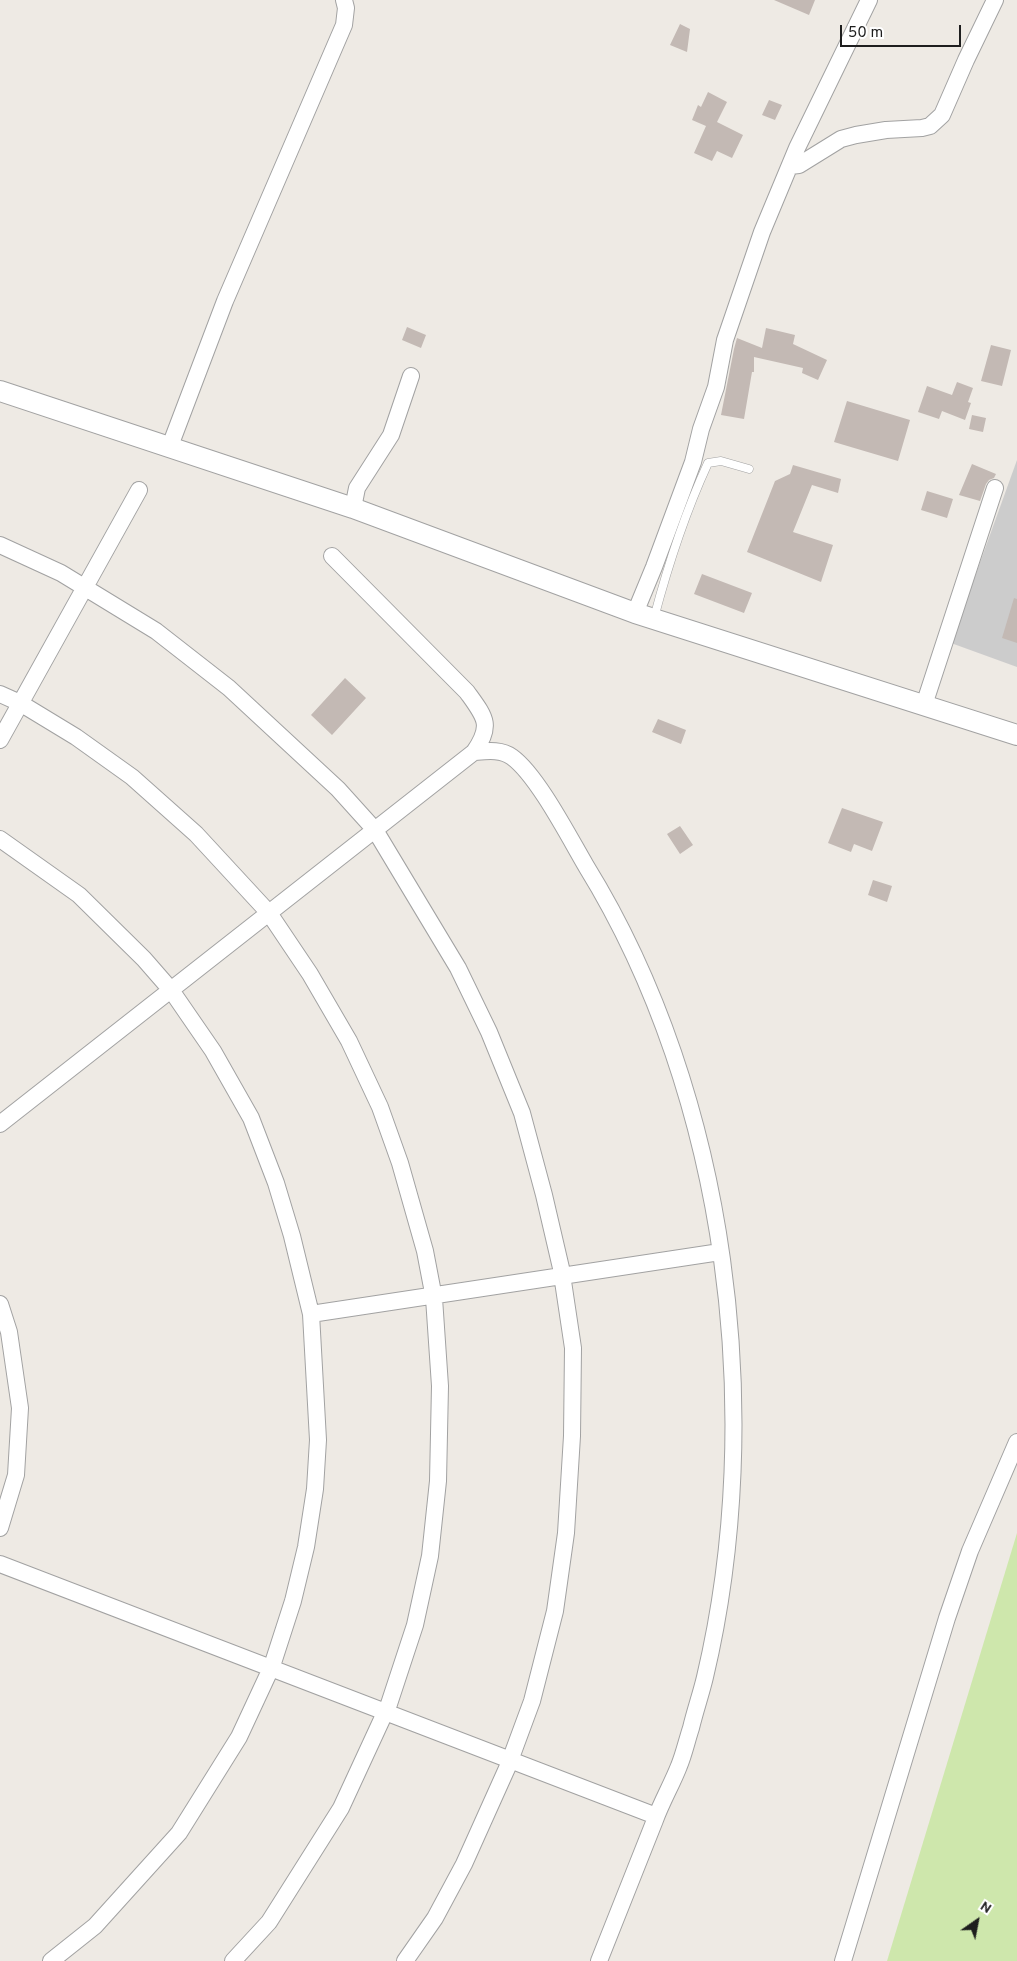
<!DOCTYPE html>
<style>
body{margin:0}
#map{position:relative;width:1017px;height:1961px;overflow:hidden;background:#eeeae4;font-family:Overpass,sans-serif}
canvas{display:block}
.north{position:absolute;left:952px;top:1896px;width:50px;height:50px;-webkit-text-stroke:4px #fff;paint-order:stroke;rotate:33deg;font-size:14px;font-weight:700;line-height:20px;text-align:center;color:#1e1e1e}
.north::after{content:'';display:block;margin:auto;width:18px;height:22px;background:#1e1e1e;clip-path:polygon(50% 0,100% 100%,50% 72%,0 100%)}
.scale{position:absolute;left:840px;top:25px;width:121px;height:22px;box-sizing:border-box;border:2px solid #1e1e1e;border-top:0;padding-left:6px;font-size:15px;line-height:18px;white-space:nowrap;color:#1e1e1e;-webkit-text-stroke:4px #fff;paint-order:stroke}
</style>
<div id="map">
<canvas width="1017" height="1961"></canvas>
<div class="north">N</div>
<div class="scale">50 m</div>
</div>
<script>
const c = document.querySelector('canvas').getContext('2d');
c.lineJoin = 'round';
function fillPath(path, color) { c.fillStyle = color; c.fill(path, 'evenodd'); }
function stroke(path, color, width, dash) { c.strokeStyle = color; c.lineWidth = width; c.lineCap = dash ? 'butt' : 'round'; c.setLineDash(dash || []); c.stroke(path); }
const religious = new Path2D(`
 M1017,460V667L951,643Z`);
const grass = new Path2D(`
 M1017,1533V1961H887Z`);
const building = new Path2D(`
 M774,0H815L809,15Z
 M680,24L690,29L687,52L670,45Z
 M708,92L727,102L717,122L743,135L732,158L717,151L712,161L694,153L706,126L692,120L698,105L701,107Z
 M769,100L782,105L775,120L762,115Z
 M407,327L426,335L421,348L402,340Z
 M766,328L795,335L793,344L827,360L818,380L802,373L803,368L754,357V372H752L744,419L721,415L734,349L737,338L762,348Z
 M991,345L1011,350L1002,386L981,381Z
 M957,382L973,388L968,402L971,403L965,420L942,411L939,419L918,412L927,386L952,395Z
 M847,401L910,420L898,461L834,442Z
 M972,415L986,418L983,432L969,429Z
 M972,464L996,474L994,478L989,480L986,484L980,501L959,495Z
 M793,465L841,479L838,493L812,485L793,532L833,545L821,582L747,552L775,481L790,474Z
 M927,491L953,499L947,518L921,510Z
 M702,574L752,593L744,613L694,594Z
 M1014,598L1017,599V643L1002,638Z
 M345,678L366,698L332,735L311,715Z
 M658,719L686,730L681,744L652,732Z
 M842,808L883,822L872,851L854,844L851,852L828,843Z
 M680,826L693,845L680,854L667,834Z
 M873,880L892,886L887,902L868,895Z`);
const service = new Path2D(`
 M654,618C668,565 685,513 708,463L721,461L749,469`);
const minor = new Path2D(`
 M790,166L799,165L841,139L856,135L886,130L922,128L930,126L942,115L966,60L995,0
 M170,446L225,301L344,25L346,8L344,0
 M353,508L357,488L391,435L411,376
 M0,545L61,573L156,631L229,688L338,789L375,830L458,968L489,1032L522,1113L544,1195L561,1268L573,1348L572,1436L566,1533L555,1611L532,1701L508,1766L464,1864L435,1918L405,1961
 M635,613L654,567L693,462L701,429L716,387L725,340L762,232L797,148L869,0
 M0,694L20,703L76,737L132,777L196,834L269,913L310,974L349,1041L380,1107L400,1163L425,1251L434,1298L440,1386L438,1481L430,1556L415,1625L389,1704L341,1808L269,1922L233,1961
 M924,705L995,488
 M0,740L139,490
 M474,752C487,751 501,749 512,757C537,775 569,837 586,866C728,1096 767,1415 705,1677C701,1694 695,1711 691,1728C687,1740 684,1754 679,1766C672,1784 662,1801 655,1820C636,1867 618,1914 599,1961
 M0,839L79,895L144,959L171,990L213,1051L251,1118L276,1183L292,1236L311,1314L318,1440L315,1489L306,1547L293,1601L272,1666L239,1737L179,1833L95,1926L51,1961
 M0,1124L474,752C493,725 485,717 467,692L332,556
 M0,1304L9,1332L20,1408L16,1475L0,1528
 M311,1314L720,1252
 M0,1564L656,1816
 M843,1961L947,1618L970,1551L1017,1442`);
const tertiary = new Path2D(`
 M0,391L353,508L635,613L1017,735`);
fillPath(religious, '#ccc');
fillPath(grass, '#cee7ac');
fillPath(building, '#c3b9b4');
stroke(service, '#a2a2a2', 9);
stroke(minor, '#a2a2a2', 18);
stroke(tertiary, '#a2a2a2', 22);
stroke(service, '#fff', 8);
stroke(minor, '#fff', 16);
stroke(tertiary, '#fff', 20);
</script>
